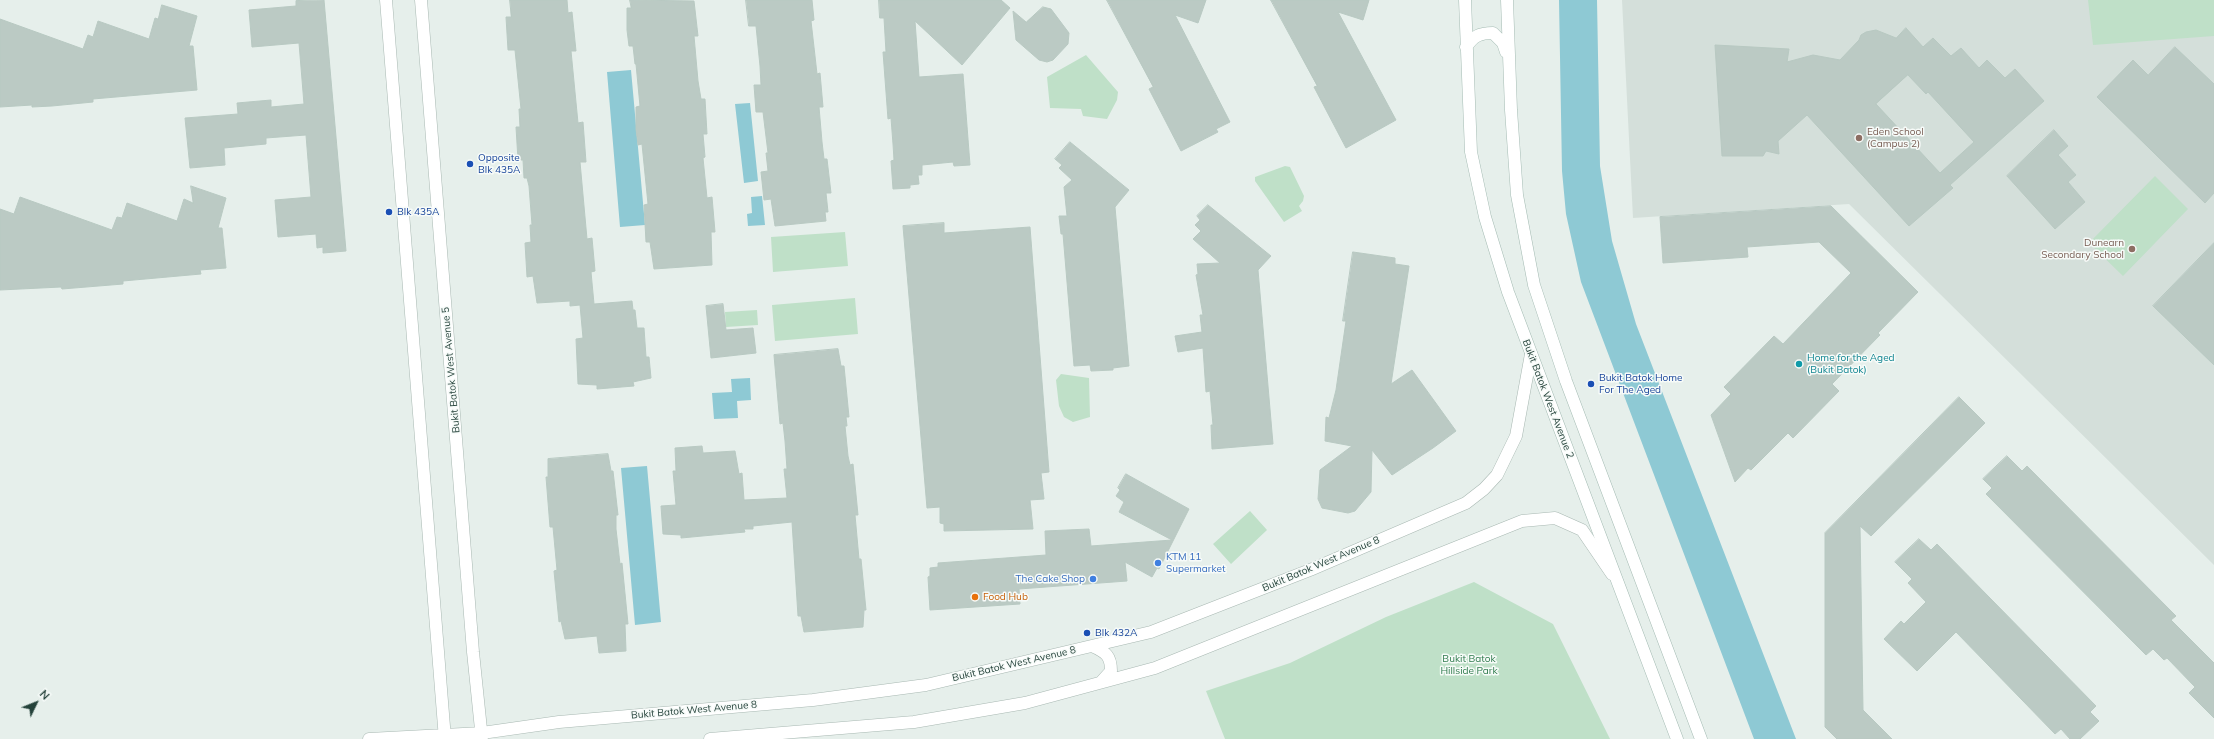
<!DOCTYPE html>
<style>
body{margin:0}
#map{position:relative;width:2214px;height:739px;overflow:hidden;background:#e6efeb;font-family:Mulish,sans-serif}
canvas{display:block}
.north{position:absolute;left:16px;top:683px;width:40px;height:40px;-webkit-text-stroke:3px #f7fbf9;paint-order:stroke;rotate:47deg;font-size:11px;font-weight:700;line-height:16px;text-align:center;color:#24423a}
.north::after{content:'';display:block;margin:auto;width:14px;height:18px;background:#24423a;clip-path:polygon(50% 0,100% 100%,50% 72%,0 100%)}
</style>
<div id="map">
<canvas width="2214" height="739"></canvas>
<div class="north">N</div>
</div>
<script>
const c = document.querySelector('canvas').getContext('2d');
c.lineJoin = 'round';
function fillPath(path, color) { c.fillStyle = color; c.fill(path, 'evenodd'); }
function stroke(path, color, width, dash) { c.strokeStyle = color; c.lineWidth = width; c.lineCap = dash ? 'butt' : 'round'; c.setLineDash(dash || []); c.stroke(path); }
function label(font, color, halo, rows, align = 'center') {
  c.font = font + ' Mulish,sans-serif'; c.lineWidth = 3; c.setLineDash([]); c.textBaseline = 'middle'; c.strokeStyle = halo; c.fillStyle = color; for (const [text, x, y, turn = 0] of rows) {
    c.save(); c.translate(x, y); c.rotate((+turn || 0) * Math.PI / 180); c.textAlign = isNaN(turn) ? turn : align; if (halo) c.strokeText(text, 0, 0); c.fillText(text, 0, 0); c.restore();
  }
}
const built = new Path2D(`
 M1622,0H2214V565L1849,204L1633,218Z`);
const green = new Path2D(`
 M2088,0H2214V36L2093,45Z
 M1086,55L1118,92L1117,100L1107,119L1083,116L1081,109L1050,108L1047,77Z
 M1285,166L1290,167L1304,196L1303,201L1299,206L1302,211L1284,222L1255,181V177Z
 M2155,176L2188,209L2123,276L2089,243Z
 M845,232L848,266L773,272L771,237Z
 M855,298L858,334L775,341L772,305Z
 M757,310L758,325L726,327L725,312Z
 M1061,374L1089,378L1090,417L1073,422L1064,417L1059,406L1056,380Z
 M1250,511L1267,530L1231,564L1213,544Z
 M1474,582L1553,624L1610,739H1225L1206,691L1290,663L1386,617Z`);
const water = new Path2D(`
 M1559,0H1597L1600,166L1612,241L1636,324L1796,739H1754L1581,282L1566,214L1562,171Z
 M631,70L645,225L620,227L607,72Z
 M750,103L758,181L744,183L735,104Z
 M762,196L765,225L748,226L747,214L752,213L751,197Z
 M750,378L751,400L737,401L738,418L714,419L712,393L732,392L731,379Z
 M647,466L661,622L635,625L621,468Z`);
const building = new Path2D(`
 M324,0L346,251L323,253V247L317,248L316,234L278,237L275,200L311,197L306,135L266,138V144L224,148L225,165L190,168L185,118L238,114L237,103L271,100V107L304,104L299,43L252,47L249,10L296,6V1Z
 M510,0H567L568,13L572,12L576,51H571L578,123L583,122L586,162H580L587,239L592,238L595,271L591,272L594,304L632,301L633,310H635L637,328H644L646,357H649L651,378L633,382L634,386L597,389V385L578,384L576,339L583,338L580,305L570,306V301L537,303L533,276L527,277L525,243L531,242L530,225H532L529,186L527,178H524L523,160H518L516,127H520L519,109H521L515,50H508L506,17H511Z
 M630,0L694,1L698,36H694L698,81L701,99H705L707,134H703L705,157L703,158L707,198L712,197L715,232H711L712,265L654,269L650,242H646L644,205L648,204L642,144L638,145L636,129V107L640,106L636,64H635L633,46H629L627,30V8H631Z
 M746,0H812L814,20L811,21L815,56L817,74L820,73L823,107H819L822,142L824,159H827L831,193H826L828,212H825L826,221L775,226L771,199L764,200L761,172L768,171L766,153H768L763,112H756L754,85H761L760,66L756,26H749Z
 M879,0H1001L1010,8L962,65L915,21L919,77L963,74L970,165L954,166L953,162L922,165V175H918L919,184L910,185V188L893,189L891,161L894,160L893,144L891,118L888,119L883,52H886L884,18H880Z
 M1107,0H1206L1198,23L1175,15L1230,122L1216,129L1218,132L1181,151L1149,89L1153,87Z
 M1271,0H1369L1363,20L1338,12L1396,120L1346,148L1314,87L1317,86Z
 M162,5L197,16L189,46H193L197,90L93,99V102L52,106L32,107V105L0,107V19L83,49L88,35L93,37L98,21L149,39L155,18L158,19Z
 M1043,7L1051,9L1069,33L1068,44L1053,60L1047,62L1039,60L1016,40L1013,11L1026,22Z
 M1906,28L1923,47L1933,38L1951,56L1961,48L1979,68L1987,60L2005,78L2015,69L2044,101L1950,185L1953,188L1909,226L1807,115L1778,141L1779,154L1766,151L1763,156H1722L1715,45L1789,49L1787,62L1813,55L1840,60L1859,40L1861,35L1866,32L1876,30L1896,38ZM1908,75L1926,94L1928,92L1974,142L1940,173L1876,104Z
 M2175,47L2214,84V193L2205,203L2097,97L2133,60L2148,75Z
 M2054,130L2068,146L2058,155L2076,175L2068,182L2085,202L2055,229L2007,176Z
 M1070,142L1129,190L1115,207L1129,366L1113,368V370L1091,371L1090,365L1074,366L1063,234H1061L1059,216H1067L1064,187L1072,180L1059,168L1062,165L1055,159Z
 M191,186L226,198L218,228H222L226,268L200,270L201,274L123,281V284L62,289L61,287L0,290V209L14,214L20,197L112,230L117,217L122,218L127,203L177,221L184,199L193,203Z
 M1208,205L1271,256L1258,270L1273,444L1212,449L1211,425H1213L1210,391L1206,392L1203,348L1178,352L1175,336L1202,332L1200,315H1203L1196,275L1198,274L1197,264L1220,263L1193,239L1201,231L1195,225L1200,220L1197,216Z
 M1831,206L1918,292L1878,333L1880,335L1832,384L1839,391L1793,438L1788,433L1751,470L1748,468L1735,482L1711,415L1731,394L1724,387L1774,336L1783,344L1851,273L1819,242L1747,247L1748,257L1663,263L1660,217Z
 M944,223V233L1030,227L1049,472L1041,473L1044,499L1030,500L1033,529L944,531V524L940,523V507L927,508L903,226Z
 M2214,243V365L2153,306Z
 M1353,252L1395,258V264L1409,266L1391,384L1412,370L1456,431L1433,448L1392,475L1372,450L1371,492L1355,511L1348,513L1322,508L1318,499L1320,470L1352,446L1325,441L1326,417L1329,418L1336,390L1346,321H1343Z
 M723,304L726,330L753,328L756,353L711,358L706,306Z
 M838,349L841,366H844L849,417H846L847,426H845L848,456L850,465L853,464L858,515H855L859,559H861L866,610H864L863,627L804,632L801,616H798L792,522L753,526V529H744L745,532L681,538V535L663,534L661,506L676,505L673,471H676L675,448L702,446L703,453L735,451L739,474L742,473L744,500L787,498L784,469H787L785,441L783,423L780,424L774,355Z
 M1959,397L1985,423L1871,536L1860,526L1863,710L1892,739H1837L1825,727V533Z
 M608,454L611,471H613L618,515H616V529L620,564L622,563L628,624H625L626,651L599,653L597,636L565,639L561,621L559,622L554,571L557,570L553,527H550L546,477H548V459Z
 M2007,456L2022,471L2027,466L2176,616L2171,620L2214,663V718L2189,693L2195,687L2167,658L2164,660L2153,649L2146,655L1986,494L1992,488L1983,479Z
 M1126,474L1189,509L1159,569L1157,568L1152,577L1125,562L1127,581L1019,589L1020,604L930,610L928,577L930,576V568L938,567V563L1046,555L1045,531L1089,529L1091,546L1172,540L1119,512L1124,502L1116,496L1120,490L1118,488Z
 M1919,539L1931,550L1937,544L2096,706L2090,712L2099,721L2080,739H2070L2061,729L2055,734L1956,632L1917,671L1884,639L1901,621L1904,624L1926,602L1908,583L1912,579L1895,562Z`);
const street = new Path2D(`
 M386,0L445,739
 M421,0L473,652L482,739
 M1092,646C1106,652 1111,656 1111,671L1101,682
 M369,739L482,733L559,722L813,700L926,685L1151,632L1310,570L1466,503L1484,489L1497,475L1516,436L1531,354
 M710,739L914,722L1025,703L1155,668L1522,521L1555,518L1582,530L1612,574`);
const secondary = new Path2D(`
 M1465,0L1471,152L1485,217L1508,292L1677,739
 M1507,0L1511,110L1517,195L1534,285L1566,381L1701,739
 M1466,47C1474,36 1479,33 1493,33L1503,43L1506,52`);
const markers = [
 [1859,138,4,"#8d6e63"],
 [470,164,4,"#1a4fb4"],
 [389,212,4,"#1a4fb4"],
 [2132,249,4,"#8d6e63"],
 [1799,364,4,"#0f9aa8"],
 [1591,384,4,"#1a4fb4"],
 [1158,563,4,"#3f7fe0"],
 [1093,579,4,"#3f7fe0"],
 [975,597,4,"#e8710a"],
 [1087,633,4,"#1a4fb4"]
];
const educationNames = [
 ["Eden School",1867,132],
 ["(Campus 2)",1867,144],
 ["Dunearn",2124,243,"right"],
 ["Secondary School",2124,255,"right"]
];
const transitNames = [
 ["Opposite",478,158],
 ["Blk 435A",478,170],
 ["Blk 435A",397,212],
 ["Bukit Batok Home",1599,378],
 ["For The Aged",1599,390],
 ["Blk 432A",1095,633]
];
const cultureNames = [
 ["Home for the Aged",1807,358],
 ["(Bukit Batok)",1807,370]
];
const streetNames = [
 ["Bukit Batok West Avenue 5",451,370,-95],
 ["Bukit Batok West Avenue 2",1548,399,69],
 ["Bukit Batok West Avenue 8",1321,564,-23],
 ["Bukit Batok West Avenue 8",1014,664,-13],
 ["Bukit Batok West Avenue 8",694,710,-5]
];
const shopNames = [
 ["KTM 11",1166,557],
 ["Supermarket",1166,569],
 ["The Cake Shop",1085,579,"right"]
];
const foodNames = [
 ["Food Hub",983,597]
];
const parkNames = [
 ["Bukit Batok",1469,659],
 ["Hillside Park",1469,671]
];
fillPath(built, '#d4dfda');
fillPath(green, '#bfe0c8');
fillPath(water, '#8ec9d4');
fillPath(building, '#bbcac4');
stroke(building, '#b8c9c2', 1);
stroke(street, '#a8b8b2', 13);
stroke(secondary, '#a4bbb3', 13);
stroke(street, '#fff', 12);
stroke(secondary, '#fff', 12);
for (const [x, y, r, color] of markers) { const dot = new Path2D(); dot.arc(x, y, r, 0, 2 * Math.PI); c.fillStyle = color; c.fill(dot); stroke(dot, '#f7fbf9', 1.5); }
label('10px', '#785e54', '#f7fbf9', educationNames, 'left');
label('10px', '#164399', '#f7fbf9', transitNames, 'left');
label('10px', '#0d838f', '#f7fbf9', cultureNames, 'left');
label('10px', '#24423a', '#f7fbf9', streetNames);
label('10px', '#366cbe', '#f7fbf9', shopNames, 'left');
label('10px', '#c56008', '#f7fbf9', foodNames, 'left');
label('10px', '#2d7a4b', '#f7fbf9', parkNames);
</script>
